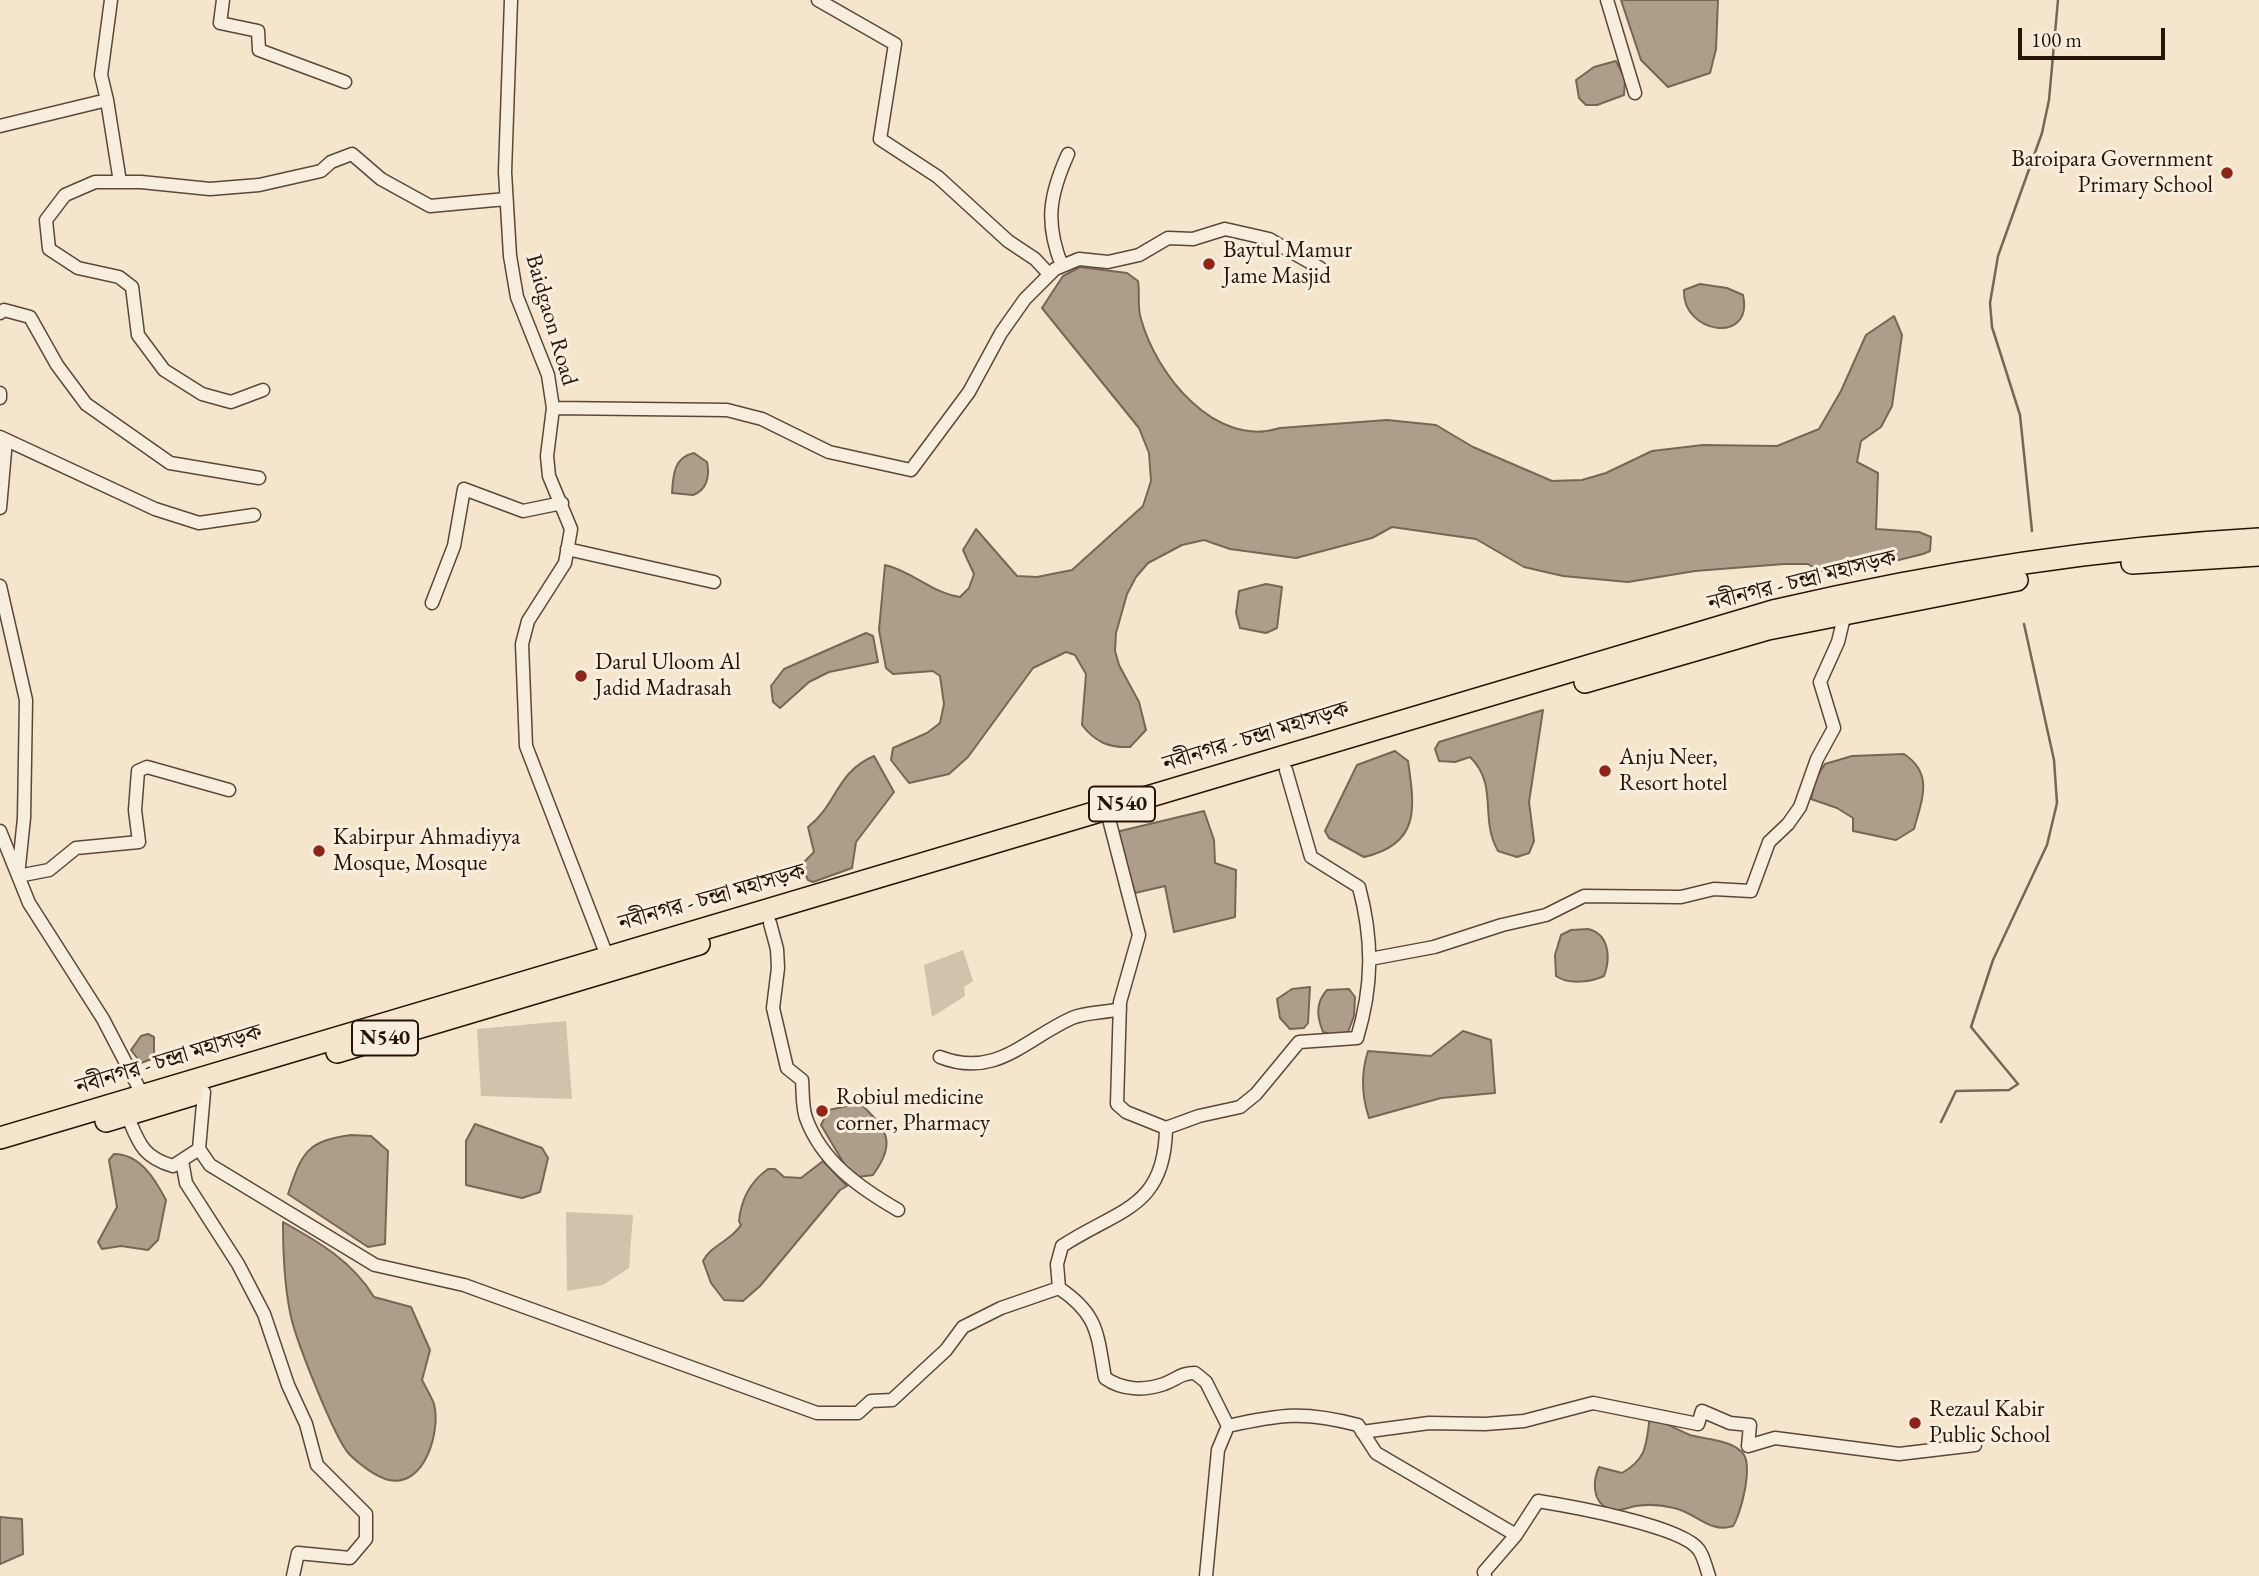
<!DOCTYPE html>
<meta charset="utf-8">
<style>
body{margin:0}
#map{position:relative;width:2259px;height:1576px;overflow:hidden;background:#f5e5cd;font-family:"EB Garamond",serif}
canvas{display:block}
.scale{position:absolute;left:2018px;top:28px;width:147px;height:32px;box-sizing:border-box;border:4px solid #251306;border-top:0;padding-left:9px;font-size:21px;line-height:24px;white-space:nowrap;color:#251306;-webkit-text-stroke:5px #f8eede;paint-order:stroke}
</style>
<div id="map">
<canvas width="2259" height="1576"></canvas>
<div class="scale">100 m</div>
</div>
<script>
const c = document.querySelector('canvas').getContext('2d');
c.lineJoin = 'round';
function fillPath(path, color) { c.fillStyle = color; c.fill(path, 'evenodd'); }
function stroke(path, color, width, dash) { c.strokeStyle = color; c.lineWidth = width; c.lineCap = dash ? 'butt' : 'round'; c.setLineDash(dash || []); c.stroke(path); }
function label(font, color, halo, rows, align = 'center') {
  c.font = font + ' "EB Garamond","Noto Serif Bengali",serif'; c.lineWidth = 6; c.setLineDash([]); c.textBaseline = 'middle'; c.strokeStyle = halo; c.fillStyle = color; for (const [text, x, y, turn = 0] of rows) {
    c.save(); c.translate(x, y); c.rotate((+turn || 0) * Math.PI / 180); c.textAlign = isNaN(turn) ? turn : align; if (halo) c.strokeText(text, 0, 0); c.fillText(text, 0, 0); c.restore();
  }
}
const green = new Path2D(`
 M963,950L973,981L964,987L965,996L932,1017L924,965Z
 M566,1021L572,1099L481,1096L477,1029Z
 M566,1212L633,1215L629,1268L603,1285L567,1291Z`);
const water = new Path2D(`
 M1621,0H1718L1716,49L1710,73L1668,87L1641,60Z
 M1616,61L1625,79L1624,95L1597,105H1586L1579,98L1576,80L1594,67Z
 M1080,267L1127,273L1138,281C1140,293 1137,307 1141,319C1156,374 1215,449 1280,428L1387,420L1436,425L1473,447L1552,481L1582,480L1606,473L1652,451L1703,445L1777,446L1819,429L1841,391L1866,335L1894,316L1902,335L1892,406L1881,427L1861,441L1857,462L1878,473L1876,529L1919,532L1931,537L1930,551L1923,554L1858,570L1819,571L1808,564H1784L1695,571L1628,582L1563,576L1524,567L1476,539L1392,527L1372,538L1296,558L1230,549L1204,540L1182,545L1148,563L1136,577L1127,594L1116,633L1115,651L1119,665L1139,702L1146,730L1130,747C1109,748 1095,742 1082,725L1086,674L1075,655L1066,652L1033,668L968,757L949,774L909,783L891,760L893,748L927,733L940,723L944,704L940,676L933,671L893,674L886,668L879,630L885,565C912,571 932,593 960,597L969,588L974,574L963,550L976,529L1017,576L1037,577L1072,570L1143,506L1151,481L1149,453L1139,428L1042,308L1063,276Z
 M1700,284L1727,288L1743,295C1754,345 1682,334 1684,290Z
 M694,453L707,462C710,476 707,490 693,495L672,493C673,475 674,457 694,453Z
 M1266,584L1282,587L1277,628L1266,633L1240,628L1236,613L1239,591Z
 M866,633L873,636L878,662L829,672L809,682L780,708L773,702L771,686L784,669Z
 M1543,710L1529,802L1534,841L1529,853L1517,857L1498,851C1479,818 1499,785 1470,757L1455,762L1439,761L1435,749L1439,742Z
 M1395,751L1408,761C1415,809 1420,844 1364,857L1329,838L1325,831L1357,765Z
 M1904,754C1934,774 1922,799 1914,829L1896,840L1853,831V818L1837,808L1811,799L1816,778L1825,764L1852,756Z
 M874,756L894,792L856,842L852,868L813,882L808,880L801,865L814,852L808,827C837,805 836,772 874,756Z
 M1204,811L1214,840L1215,863L1236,870L1235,917L1174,932L1165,886L1135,893L1116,832Z
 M1588,929C1609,934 1611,957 1604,976C1591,982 1569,985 1556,976L1555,955L1561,935L1571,930Z
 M1310,987L1308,1023L1304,1028L1290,1029L1280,1018L1277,999L1292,989Z
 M1349,989L1355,997L1354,1016L1348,1032L1335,1035L1323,1032C1317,1017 1315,1003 1327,990Z
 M1463,1031L1491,1040L1495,1093L1441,1098L1369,1118C1362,1097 1361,1073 1368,1051L1431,1056Z
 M148,1034L154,1037V1058L141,1063L131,1050L141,1036Z
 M860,1103C887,1130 897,1141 873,1175L858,1177L846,1167L821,1125L829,1110Z
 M475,1124L542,1148L548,1158L540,1192L522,1198L466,1185V1141Z
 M351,1135L371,1136L388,1151L385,1244L368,1247L288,1194C302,1153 306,1141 351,1135Z
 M114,1154C140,1154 155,1179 166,1200L158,1240L148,1250L121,1246L102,1249L98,1242L117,1207L109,1160Z
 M823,1161L847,1186L840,1190L760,1286L743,1301L724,1300L711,1283L703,1261C711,1245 731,1241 741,1225L739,1221C741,1200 750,1182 768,1169H775L784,1177L801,1178Z
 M283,1222C319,1242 352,1261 374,1297L411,1307L430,1350L422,1380C426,1388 431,1396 434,1404C441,1430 425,1488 389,1480C376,1477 359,1464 349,1454C334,1437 294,1336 290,1312C284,1282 283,1252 283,1222Z
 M1650,1416C1664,1422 1677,1430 1690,1435C1707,1440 1728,1439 1742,1452C1754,1464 1741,1514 1733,1526C1710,1534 1695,1512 1674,1508C1662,1505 1648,1504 1636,1506C1630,1507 1621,1511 1615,1510C1592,1507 1592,1483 1599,1467L1622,1473C1648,1458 1646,1444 1650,1416Z
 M0,1517L22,1519L23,1554L0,1564Z`);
const stream = new Path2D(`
 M2032,531L2020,415L1992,327L1990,303L1998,256L2042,133L2049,100L2058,0
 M1941,1122L1956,1091L2009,1090L2018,1084L1971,1027L1993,960L2047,845L2057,803L2054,760L2024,624`);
const street = new Path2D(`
 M223,0L220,23L258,31L259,50L345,82
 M511,0L505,172L510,256L517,297L548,375L553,408L547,456L549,476L571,529L565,563L528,621L522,644L526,746L607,956
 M818,0L895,44L880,139L938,177L1008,241L1035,259L1049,274
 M1607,0L1635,93
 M107,100L101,75L111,0
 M0,126L107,100L120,182
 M1062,266C1045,223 1049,196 1068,154
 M0,313L4,310L30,317L57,365L86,404L170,463L259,478
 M263,390L231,402L202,394L164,370L138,335L132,287L119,277L78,268L49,249L46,220L65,195L95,182H141L210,189L259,185L321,171L331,162L352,154L381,179L430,206L506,199
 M0,393V398
 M553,408L727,410L762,419L829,452L911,470L969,392L1001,333L1025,299L1055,269L1079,259L1108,262L1139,255L1168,238L1193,239L1225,229L1269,239L1320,268
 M0,437L155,509L199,523L254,515
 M0,508L6,440
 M567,549L714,582
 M0,586L26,700L24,818L18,876L49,870L76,848L139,842L135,810L138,771L147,767L229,790
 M432,603L454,546L464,489L523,511L562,503
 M1110,823L1139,935L1120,1002L1117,1104L1126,1112L1166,1128C1165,1209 1118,1209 1062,1246L1057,1264L1059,1288C1099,1315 1097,1334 1105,1378C1122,1390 1144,1391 1164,1384C1177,1379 1181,1373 1195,1373L1206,1382L1228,1426L1218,1450L1206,1576
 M0,831L29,903L103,1019L142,1094
 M770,923L777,949L778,968L773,1008L787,1068L802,1080C803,1092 802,1107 806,1118C822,1162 860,1188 898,1210
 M1370,959L1434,947L1502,925L1546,915L1584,896L1681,897L1714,889L1751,891L1769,842L1788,824L1800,807L1817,759L1834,728L1820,682L1838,642L1845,613
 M940,1057C996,1079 1025,1039 1072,1018C1086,1012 1105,1013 1120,1009
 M204,1092L199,1149L210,1165L375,1265L464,1285L817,1413H858L871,1401L892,1400L946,1350L963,1327L1001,1308L1059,1288
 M127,1115C139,1143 142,1157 173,1166L199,1149
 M1166,1128L1199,1116L1240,1107L1256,1094L1299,1042L1357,1038C1373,986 1373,939 1359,887L1311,857L1286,770
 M182,1161L186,1183L238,1264L264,1314L288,1385L306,1424L317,1465L366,1514V1539L350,1558L298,1553L293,1576
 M1228,1426C1281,1414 1305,1411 1358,1425L1376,1453L1516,1535
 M1362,1432L1429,1423L1485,1424L1524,1421L1593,1403L1698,1424L1702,1411L1730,1423L1750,1425L1748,1446L1775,1438L1899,1454L1975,1445
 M1485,1576L1484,1572L1516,1535L1538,1501C1569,1506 1683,1526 1699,1550C1704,1557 1706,1568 1709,1576`);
const highway = new Path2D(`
 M2132,563L2259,555
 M1585,682L1768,629L2017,580
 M337,1052L699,944
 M106,1121L192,1095
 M0,1138L1773,611C1932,574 2096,548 2259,539`);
const markers = [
 [2227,173,7,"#8f2418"],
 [1209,264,7,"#8f2418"],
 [581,676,7,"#8f2418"],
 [1605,771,7,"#8f2418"],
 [319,851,7,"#8f2418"],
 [822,1111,7,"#8f2418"],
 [1915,1423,7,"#8f2418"]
];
const shields = [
 [1122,804,66],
 [385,1038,66]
];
const shieldNames = [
 ["N540",1122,804],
 ["N540",385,1038]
];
const poiNames = [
 ["Baroipara Government",2213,160,"right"],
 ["Primary School",2213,186,"right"],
 ["Baytul Mamur",1223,251],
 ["Jame Masjid",1223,277],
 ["Darul Uloom Al",595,663],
 ["Jadid Madrasah",595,689],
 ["Anju Neer,",1619,758],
 ["Resort hotel",1619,784],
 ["Kabirpur Ahmadiyya",333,838],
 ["Mosque, Mosque",333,864],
 ["Robiul medicine",836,1098],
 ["corner, Pharmacy",836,1124],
 ["Rezaul Kabir",1929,1410],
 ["Public School",1929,1436]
];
const streetNames = [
 ["Baidgaon Road",551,320,74],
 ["নবীনগর - চন্দ্রা মহাসড়ক",1802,581,-14],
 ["নবীনগর - চন্দ্রা মহাসড়ক",1256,737,-17],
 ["নবীনগর - চন্দ্রা মহাসড়ক",712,898,-16],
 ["নবীনগর - চন্দ্রা মহাসড়ক",169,1060,-17]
];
fillPath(green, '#d2c1ab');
fillPath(water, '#ae9e89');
stroke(water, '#765', 2);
stroke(stream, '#765', 2.5);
stroke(street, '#594838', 15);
stroke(highway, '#251306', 24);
stroke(street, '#f8eede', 12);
stroke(highway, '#f5e5cd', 21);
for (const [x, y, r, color] of markers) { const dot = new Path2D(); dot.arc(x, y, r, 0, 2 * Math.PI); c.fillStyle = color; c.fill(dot); stroke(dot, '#f8eede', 2.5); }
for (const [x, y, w] of shields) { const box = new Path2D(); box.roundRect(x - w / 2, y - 17.5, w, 35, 5); c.fillStyle = '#f8eede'; c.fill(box); stroke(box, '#251306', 2); }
label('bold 21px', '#251306', null, shieldNames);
label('23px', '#251306', '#f8eede', poiNames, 'left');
label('23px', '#251306', '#f8eede', streetNames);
</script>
